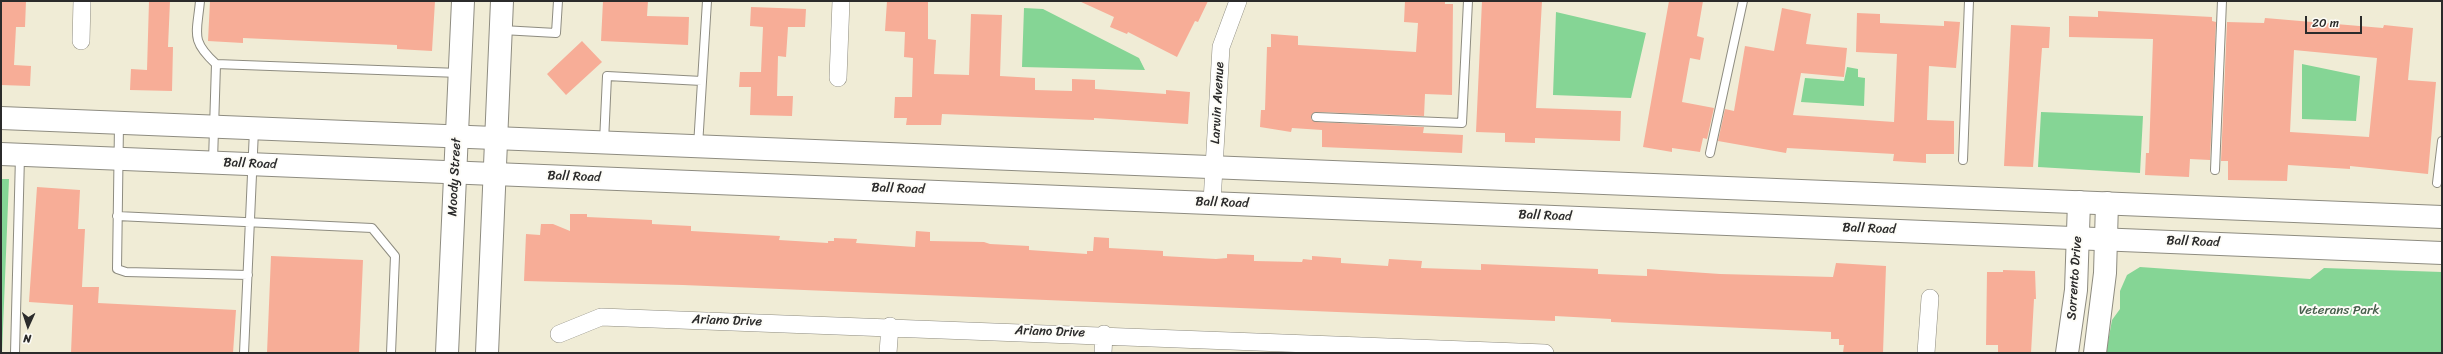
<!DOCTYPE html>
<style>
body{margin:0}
#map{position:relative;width:2443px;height:354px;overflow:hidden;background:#f0ecd6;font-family:Sriracha,sans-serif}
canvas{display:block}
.frame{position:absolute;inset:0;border:2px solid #2b2b2b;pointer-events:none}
.north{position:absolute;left:8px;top:306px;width:40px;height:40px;-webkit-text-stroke:3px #fdfcf7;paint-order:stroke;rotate:183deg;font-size:11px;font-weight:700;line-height:16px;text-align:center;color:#2b2b2b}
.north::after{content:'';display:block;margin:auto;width:14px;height:18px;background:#2b2b2b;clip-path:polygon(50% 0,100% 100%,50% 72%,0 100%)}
.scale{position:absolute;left:2305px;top:16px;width:57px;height:18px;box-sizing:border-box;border:2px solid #2b2b2b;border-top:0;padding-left:5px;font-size:12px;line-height:14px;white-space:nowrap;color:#2b2b2b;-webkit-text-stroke:3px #fdfcf7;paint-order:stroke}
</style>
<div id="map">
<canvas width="2443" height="354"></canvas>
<div class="frame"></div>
<div class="north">N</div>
<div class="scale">20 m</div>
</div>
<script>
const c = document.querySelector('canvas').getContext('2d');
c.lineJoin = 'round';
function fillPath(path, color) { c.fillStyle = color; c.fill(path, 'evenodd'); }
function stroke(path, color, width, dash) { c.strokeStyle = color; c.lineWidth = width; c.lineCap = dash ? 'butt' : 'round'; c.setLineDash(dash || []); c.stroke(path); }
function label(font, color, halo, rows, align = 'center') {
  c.font = font + ' Sriracha,sans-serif'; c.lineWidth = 4; c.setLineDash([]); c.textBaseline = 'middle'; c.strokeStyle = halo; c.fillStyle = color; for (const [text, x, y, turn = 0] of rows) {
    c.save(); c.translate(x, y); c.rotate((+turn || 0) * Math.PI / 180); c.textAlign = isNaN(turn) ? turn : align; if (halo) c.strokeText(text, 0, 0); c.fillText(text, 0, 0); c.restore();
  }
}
const green = new Path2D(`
 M1024,8L1043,9L1139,58L1145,70L1022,67Z
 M1556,12L1646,33L1631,98L1553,95Z
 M2302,64L2360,76L2356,121L2302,119Z
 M1847,67L1858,69V77L1865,78L1864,106L1801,102L1805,78L1844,81Z
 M2041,112L2143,116L2140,173L2038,167Z
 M1,179H9L2,353H1Z
 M2140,267L2310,279L2324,268L2442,272V353H2106L2112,320L2120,309V291L2127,275Z`);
const building = new Path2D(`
 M1,1H26L25,27H16L14,65L31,66L30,86L1,85Z
 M149,1H170L168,47H173L172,91L130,90L131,69L147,70Z
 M210,1H435L432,51L397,49V45L243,38V43L208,41Z
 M603,1H648L647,16L689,17L688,45L601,41Z
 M887,1H928V39L936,40L934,74L969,75L971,14L1002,15L1000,76L1035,78V90L1072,91V79L1095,80V89L1166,94V90L1190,92L1188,124L1094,118V120L942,114L941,125H906L907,118H894L895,97H912L913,58L904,57L905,32L885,31Z
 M1079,1H1208L1198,22L1195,21L1177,57L1128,32L1127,34L1110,27L1114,17Z
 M1405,1H1445V4H1453L1452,95L1425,94L1424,116L1316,112L1312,114L1311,119L1316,122L1424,127L1423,133L1463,135L1462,153L1322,147V130L1292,128L1291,132L1260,127L1261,110H1265L1267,47H1271V34L1298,36V45L1416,52L1418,23L1404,22Z
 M1482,1H1542L1536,108L1621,111L1620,141L1535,138V143L1505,142V133L1476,132Z
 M1669,1H1703L1697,36L1704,38L1700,60L1690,58L1682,102L1714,108L1707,139L1703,138L1700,152L1672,148V152L1643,147Z
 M751,7L806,9L805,27H788L786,57L778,56L777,96H793L792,116L750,115L751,87H739L740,72H761L763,27L750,26Z
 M1782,8L1811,14L1806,44L1847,48L1844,77L1801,73L1793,115L1894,122L1897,54L1856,52L1857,13L1880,14V23L1944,26V21L1960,22L1956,68L1929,66L1927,120L1954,121V154H1926V163L1893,161L1894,154L1787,148L1786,153L1718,141L1725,109L1734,111L1745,46L1774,51Z
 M2098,11L2212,17V21L2216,22L2210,160L2190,159L2189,177L2145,175L2146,153H2149L2153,39L2069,37V16L2098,17Z
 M2265,18L2383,28L2384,25L2413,28L2408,80L2436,82L2428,174L2350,166V169L2288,165L2287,181L2228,180V161H2221L2227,22L2264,23ZM2294,50L2377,58L2369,137L2290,132Z
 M2011,25L2050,27L2049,48H2042L2033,167L2004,166Z
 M582,41L602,62L566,95L547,74Z
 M37,187L80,190L78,229H85L82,287H99L98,303L236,310L233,353H71L73,305L29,302Z
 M570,214H587V217L652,220V224L691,226V231L780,236L779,240L828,243V241H834V238L857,239L856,243L915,247L916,231L930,232V241L984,242L990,244L1029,246V250L1087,254V251H1093L1094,237L1109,238V248L1163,251V256L1216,259L1227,258V254L1254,255V261L1302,262L1303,259L1312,260V256L1341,258V263L1388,266L1389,259L1422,261L1421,268L1481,270V264L1598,269V274L1647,276V269L1720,274L1833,277L1836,263L1886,266L1883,353H1843L1844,345H1839V339H1831V332L1611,322V319L1555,316V321L683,285L524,281L526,234L540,235L541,224H553L570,231Z
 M271,256L363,260L359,353H267Z
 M2003,270L2035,271L2036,299H2034L2031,353L1998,352V345H1986L1987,272H2003Z`);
const lane = new Path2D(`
 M200,1C197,34 190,40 216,64
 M502,30L556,33L558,1
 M1316,117L1462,123L1468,1
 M119,124L117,269L126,272L248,275
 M604,142L607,76L702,81
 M698,146L707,1
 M1710,153L1743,1
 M1963,160L1969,1
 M213,161L216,64L459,73
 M2215,170L2222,1
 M2437,183L2442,141
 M117,216L372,228L395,256L391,353
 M15,353L20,156
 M244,353L254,130`);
const street = new Path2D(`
 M81,41L82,1
 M838,78L841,1
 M1212,202L1221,47L1238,1
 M559,334L601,317L1545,353
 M888,353L890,326
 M1103,353L1104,334
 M1926,353L1930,298`);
const secondary = new Path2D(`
 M447,353L463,1
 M487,353L502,1
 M2067,353L2076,290L2079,202
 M2095,353L2105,273L2107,203`);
const primary = new Path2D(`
 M1,118L2442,217
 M1,154L2442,253`);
const streetNames = [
 ["Larwin Avenue",1218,103,-87],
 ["Ball Road",250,164,2],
 ["Moody Street",455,177,-87],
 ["Ball Road",574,177,2],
 ["Ball Road",898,189,2],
 ["Ball Road",1222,203,2],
 ["Ball Road",1545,216,2],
 ["Ball Road",1869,229,2],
 ["Ball Road",2193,242,2],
 ["Sorrento Drive",2075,278,-86],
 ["Ariano Drive",727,321,2],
 ["Ariano Drive",1050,332,2]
];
const parkNames = [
 ["Veterans Park",2339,311]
];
fillPath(green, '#85d595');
fillPath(building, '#f7ad97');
stroke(lane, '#8e8c80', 10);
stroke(street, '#8e8c80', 18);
stroke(secondary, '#8e8c80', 24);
stroke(primary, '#8e8c80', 24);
stroke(lane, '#fff', 8);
stroke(street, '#fff', 17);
stroke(secondary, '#fff', 22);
stroke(primary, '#fff', 22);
label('13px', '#2b2b2b', '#fdfcf7', streetNames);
label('13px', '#465e4b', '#fdfcf7', parkNames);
</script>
